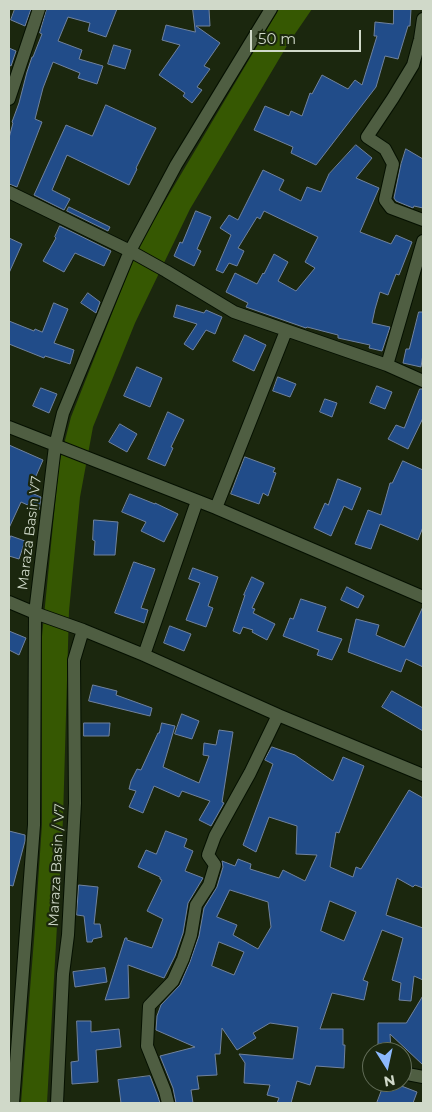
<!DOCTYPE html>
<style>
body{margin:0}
#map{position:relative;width:432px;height:1112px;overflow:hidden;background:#1b270e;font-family:Montserrat,sans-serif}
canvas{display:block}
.frame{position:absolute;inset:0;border:10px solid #d0d9c9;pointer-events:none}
.north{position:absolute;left:362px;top:1042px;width:50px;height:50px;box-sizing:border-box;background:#1b270e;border:1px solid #636e59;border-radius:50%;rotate:170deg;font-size:14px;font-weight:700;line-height:20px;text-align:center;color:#d0d9c9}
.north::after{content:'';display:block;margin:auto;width:18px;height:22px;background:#8cb9fc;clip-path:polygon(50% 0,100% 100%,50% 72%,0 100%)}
.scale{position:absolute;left:250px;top:30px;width:111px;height:22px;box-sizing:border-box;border:2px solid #d0d9c9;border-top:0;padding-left:6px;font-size:15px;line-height:18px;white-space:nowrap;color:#d0d9c9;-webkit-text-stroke:4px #1b270e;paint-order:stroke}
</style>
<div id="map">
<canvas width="432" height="1112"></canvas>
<div class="frame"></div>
<div class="north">N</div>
<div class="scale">50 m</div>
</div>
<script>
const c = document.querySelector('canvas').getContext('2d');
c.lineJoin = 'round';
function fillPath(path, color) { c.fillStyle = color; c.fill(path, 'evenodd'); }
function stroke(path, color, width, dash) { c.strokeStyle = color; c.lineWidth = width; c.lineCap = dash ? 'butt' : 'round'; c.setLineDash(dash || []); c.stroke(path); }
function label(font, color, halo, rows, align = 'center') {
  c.font = font + ' Montserrat,sans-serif'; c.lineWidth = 4.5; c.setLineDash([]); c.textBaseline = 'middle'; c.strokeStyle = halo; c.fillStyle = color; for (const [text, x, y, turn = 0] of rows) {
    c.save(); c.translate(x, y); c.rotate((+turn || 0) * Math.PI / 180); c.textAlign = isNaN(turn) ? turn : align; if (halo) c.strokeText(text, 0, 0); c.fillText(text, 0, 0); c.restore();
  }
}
const water = new Path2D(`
 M279,9H312L288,44L190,209L135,323L93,427L80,497L69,611L63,819L47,1103H21L35,927L42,824V636L59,464L71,417L139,245Z`);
const building = new Path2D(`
 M15,9H31L25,26L11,20Z
 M47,9H117L106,37L88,31L90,23L68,17L58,41L82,50L79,59L103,66L97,84L78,78L80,73L53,62L43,88L35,119L42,122L17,187L9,184V138L13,123L12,122L19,103L27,72L32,57H33L42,34L40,33Z
 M193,9H209L210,26H196L220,43L204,66L210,69L197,87L202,90L192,103L183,96L185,93L159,75L180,45L162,40L166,25L195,32Z
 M394,9H411L410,26H408L398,59L385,56L376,87L316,165L291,153L293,147L254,130L265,106L289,116L291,111L302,116L310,93L312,94L322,75L348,89L355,80L362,85L377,36H374L375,22L393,24Z
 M114,45L131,50L125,69L108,64Z
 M9,48L16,51L11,66L9,65Z
 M106,105L156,128L136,168L137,169L129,185L67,155L52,190L70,199L64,210L34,195L66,125L92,136Z
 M356,145L372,158L356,178L379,188L360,232L391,244L396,235L412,242L399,275L396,274L388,295L380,292L375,309L372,323L390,327L382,351L369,348L370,345L338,338V335L307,327L306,328L246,307L248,303L226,292L235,273L257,284L263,273L264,274L274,254L288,262L278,281L296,291L315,268L305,262L318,237L264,211L260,219L257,217L238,248L244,251L237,266L229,263L223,273L216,270L231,235L220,228L229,215L238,220L263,170L284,180L279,190L301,201L307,187L321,192L329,174Z
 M406,149L423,159V208L414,206L413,208L396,201L394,198L401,164Z
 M69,207L110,227L108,231L67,211Z
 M196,211L211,217L197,249L201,251L194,266L174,256L180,242L182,243Z
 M60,226L111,251L104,266L75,253L64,272L43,261L56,238L55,237Z
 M9,238L22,244L9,273Z
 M88,293L100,302L96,313L81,303Z
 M54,303L68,309L54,343L74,350L70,364L45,356L44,358L9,344V321L34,331L35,329L42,332Z
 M177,305L204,313L206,310L222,317L215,334L206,330L193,350L184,344L197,324L174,317Z
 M419,312H423V354L421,367L403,363L406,349H409Z
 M245,335L266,345L254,371L233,361Z
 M137,367L162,378L150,407L124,396Z
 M278,377L296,384L290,397L273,391Z
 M377,386L392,392L385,409L370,403Z
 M41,388L57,394L49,413L33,406Z
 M420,389H423V418L408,449L388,439L396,425L404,428Z
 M325,399L337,403L332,417L320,412Z
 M168,412L184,420L171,447L173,448L165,466L148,459Z
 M120,424L137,434L127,452L109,442Z
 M9,445L43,460L29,492L41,497L39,510L21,502L9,528Z
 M245,457L275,468L273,472L276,473L268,496L263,493L259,504L231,494Z
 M403,461L423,470V527L418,540L380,524L371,549L355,544L368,510L381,515L390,483H392Z
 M338,479L361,488L352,510L344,506L331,536L314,528L325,503L328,505Z
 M130,494L155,504V503L178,514L164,542L141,531L146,522L122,512Z
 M94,520L118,522L115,555H94L95,541L93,540Z
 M11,536L25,541L19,559L9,556V543Z
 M134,562L155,569L141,608L148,610L144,623L115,613Z
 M193,568L218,577L208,606L213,608L206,627L186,620L200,583L189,579Z
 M252,577L264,583L252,608L255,609L253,613L275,624L267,640L252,632L253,630L243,627L240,634L233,631L245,595H244Z
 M347,587L364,596L358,608L341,600Z
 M301,599L326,607L317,631L342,639L332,660L317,655L319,650L283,636L290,618L293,619Z
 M423,607V667L406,659L401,672L348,652L356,619L379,625L376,635L404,647Z
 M170,626L191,634L184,651L164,643Z
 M9,631L26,638L19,655L9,650Z
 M93,685L117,691L116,695L152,708L150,716L89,701Z
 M392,691L423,708V731L382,707Z
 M182,714L199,721L192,739L175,734Z
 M84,723H110L109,736H84Z
 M162,723L175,726L163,767L199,783L209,756L203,755L204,743L216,745L219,730L233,732L222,802L224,803L211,826L199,820L210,801L182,791L179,797L154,786L143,813L129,807L136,791L129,789L131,781L137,769L141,770L158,733H159Z
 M272,747L295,755L333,781L343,757L364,766L339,833L336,832L330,867L353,877L356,867L361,869L409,790L423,798V888L415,885L413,887L397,878L386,915L423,928V980L414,976L411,1001L399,1000L401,983L392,980L403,938L382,930L363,980L368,982L364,1000L332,993L320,1029H343V1045H345L344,1068L316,1066L310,1085L297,1081L291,1103H277L279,1098L267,1095L270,1085L244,1083L245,1063L239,1054L293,1059L298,1027L270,1023L253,1033L256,1038L237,1050L222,1028L220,1054H215L217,1075L197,1076L199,1089L191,1090L193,1103H176L173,1088L160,1056L195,1047L156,1030L157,1016L161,1005L180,985L190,962L199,936L204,908L217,887L223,867L222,861L235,866L238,859L251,864L250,869L279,878L283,870L305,881L317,855L296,854L297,826L269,817L256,852L243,845L273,764L265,760ZM230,890L268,902L271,927L258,949L233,935L237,925L217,917ZM330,901L356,912L344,941L321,931ZM219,942L244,952L234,975L212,966Z
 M9,831L25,835V841L13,886L9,885Z
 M166,831L187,839L184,847L193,851L185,871L203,878L188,903L183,933L175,956L164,978L128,965L129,998L105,1000L125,938H127V940L152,948L163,919L147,911L162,880L160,879V877L138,867L146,850L156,854Z
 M79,885L98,887L94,924H100L102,937L93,939L92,942H87L84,916L77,915Z
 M105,968L107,982L75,987L73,972Z
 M423,996V1065L390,1034L391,1052H378V1023H406Z
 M77,1021H91V1032L119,1029L121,1047L96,1050L98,1082L72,1084L71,1062L78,1061Z
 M150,1076L157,1094L160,1103H121L118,1080Z
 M385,1082H391L417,1092L413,1103H377Z`);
const minor = new Path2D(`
 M423,19L420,39L413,65L393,98L367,137L385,149L393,164L385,200L391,208L423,220
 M9,99L39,9
 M9,192L130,251L166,271L234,312L387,365L423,381
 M387,365L423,241
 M9,427L216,508L423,597
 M216,508L286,331
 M9,602L35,613L83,630L144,655L278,715L423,775
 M144,655L197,501
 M402,1073L423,1077
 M13,1103L34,825L35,613L55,446L63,413L130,251L176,165L271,9
 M57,1103L63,974L68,935L75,803L74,660L83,630
 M168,1103L165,1091L147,1046L149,1006L173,981L183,959L191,935L196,905L209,885L215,865L208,855L215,836L250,773L278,715`);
const streetNames = [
 ["Maraza Basin V7",30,533,-83],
 ["Maraza Basin / V7",57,865,-87]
];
fillPath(water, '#365802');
fillPath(building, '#214c89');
stroke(building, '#70829e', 1);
stroke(minor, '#051000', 14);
stroke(minor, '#4f5e42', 12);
label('14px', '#d0d9c9', '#1b270e', streetNames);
</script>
